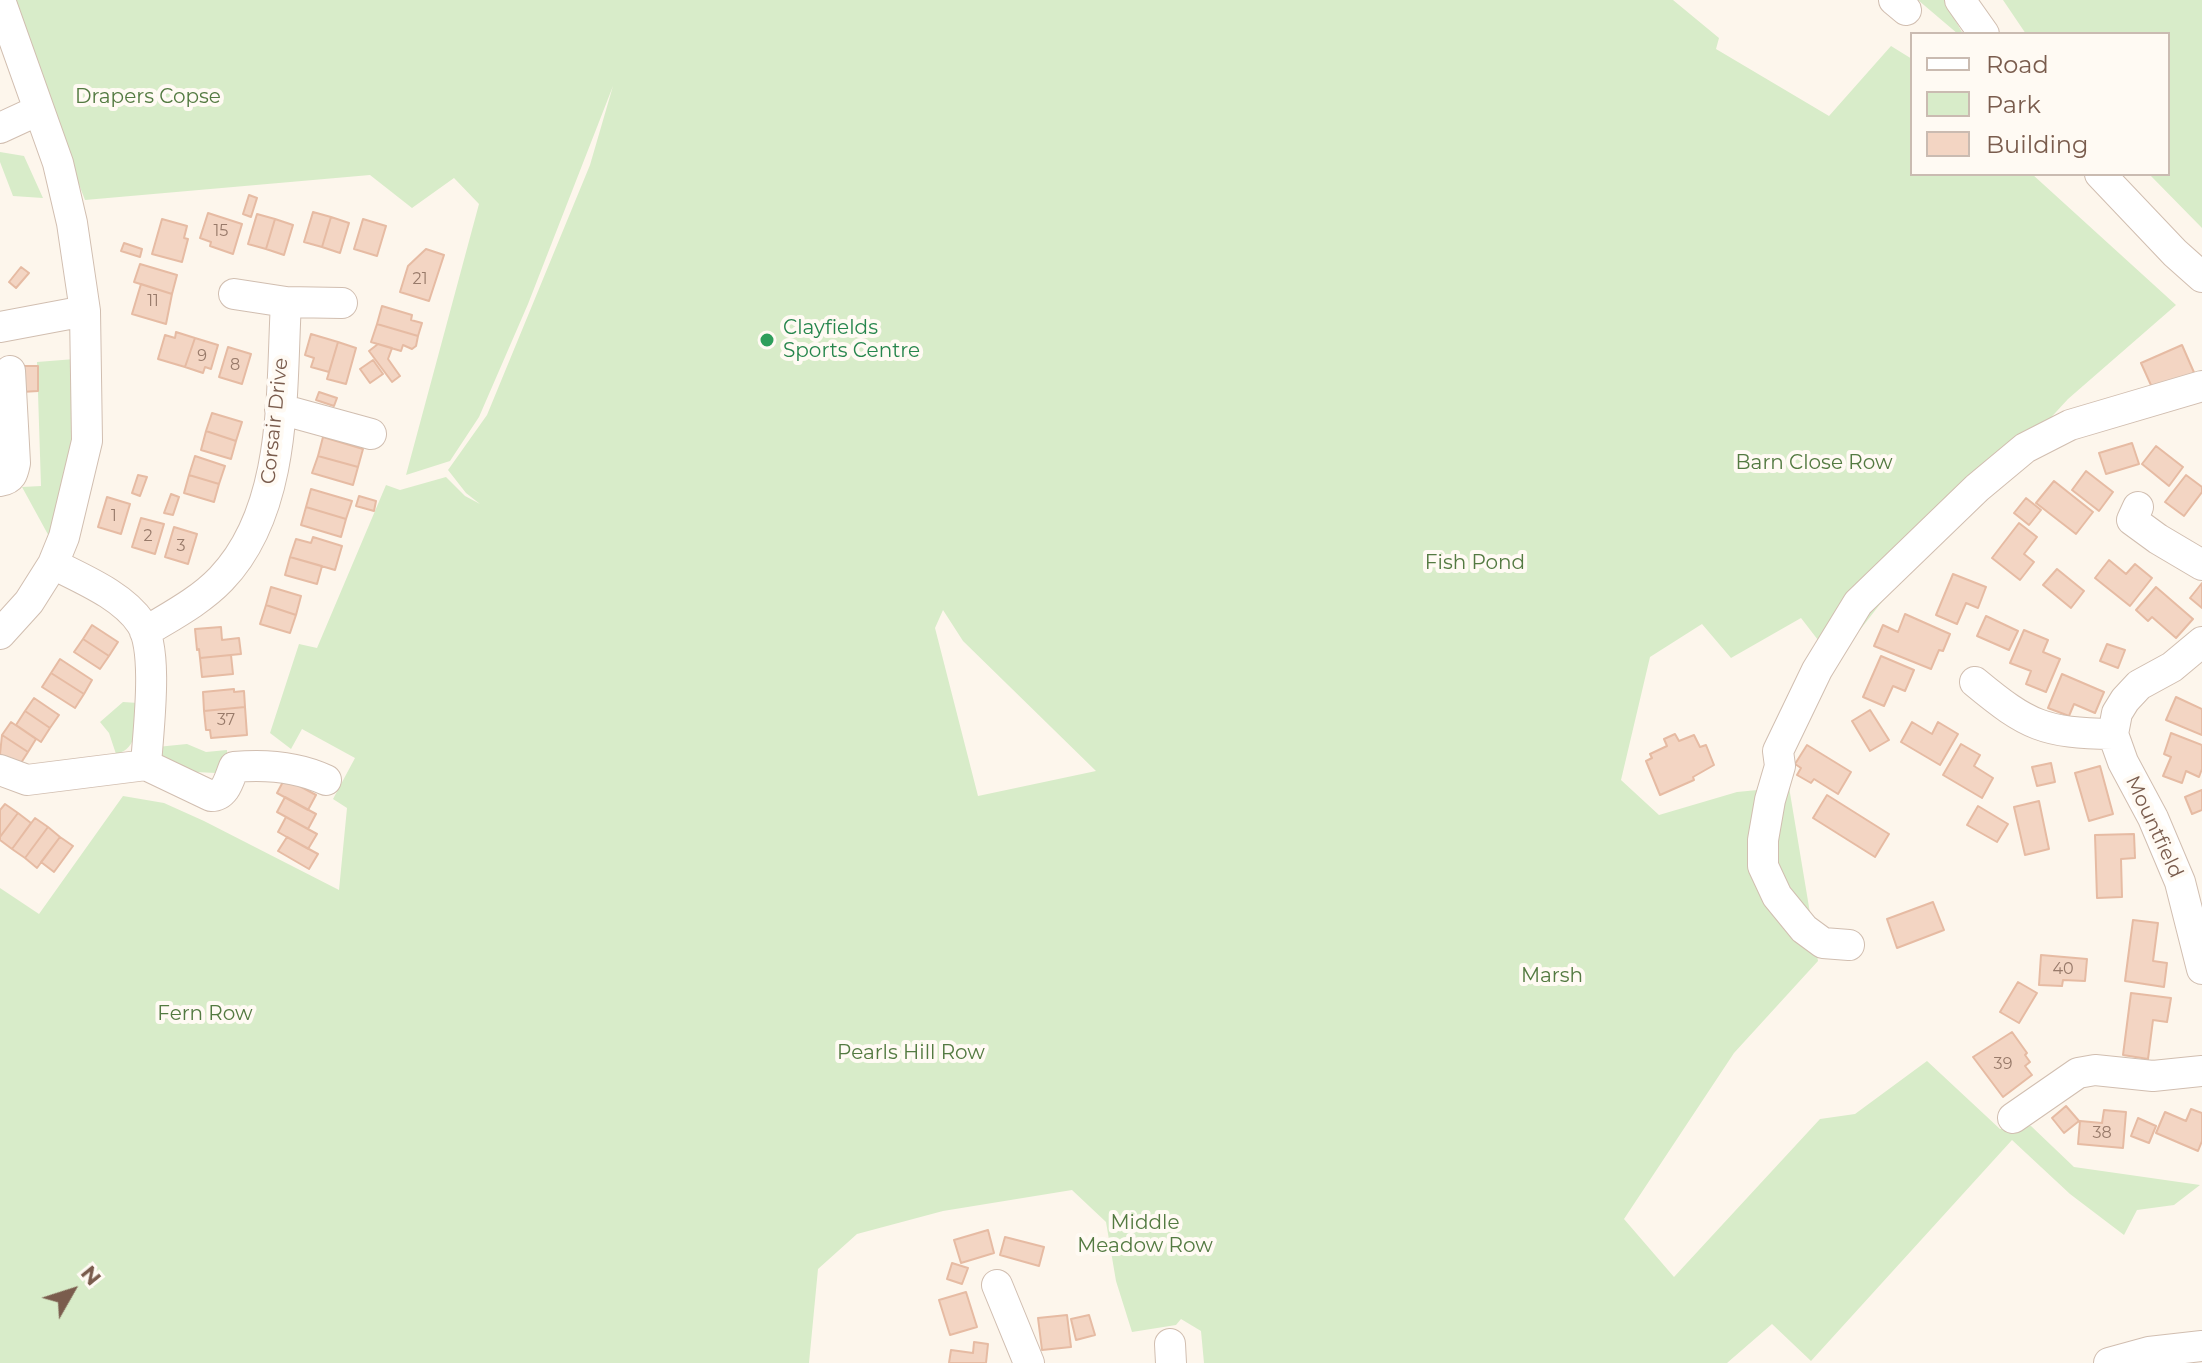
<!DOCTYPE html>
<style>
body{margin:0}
#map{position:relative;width:2202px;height:1363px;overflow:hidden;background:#fdf6ec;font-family:Montserrat,sans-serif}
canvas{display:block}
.legend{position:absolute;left:1910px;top:32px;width:260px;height:144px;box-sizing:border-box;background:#fffaf3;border:2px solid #cabbb1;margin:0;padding:10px 14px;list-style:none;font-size:24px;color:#7a5c4d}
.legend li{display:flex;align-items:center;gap:16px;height:40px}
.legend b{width:40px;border:2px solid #cabbb1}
.north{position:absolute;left:32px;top:1251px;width:80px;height:80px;-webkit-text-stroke:6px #fffaf3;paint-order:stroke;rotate:51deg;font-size:22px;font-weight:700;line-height:32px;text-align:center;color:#7a5c4d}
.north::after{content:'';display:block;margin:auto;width:28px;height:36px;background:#7a5c4d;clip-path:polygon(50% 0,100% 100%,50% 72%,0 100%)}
</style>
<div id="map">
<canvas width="2202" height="1363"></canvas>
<ul class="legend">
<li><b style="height:10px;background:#fff"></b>Road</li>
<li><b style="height:22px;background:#d8ecc9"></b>Park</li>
<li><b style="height:22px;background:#f3d5c3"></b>Building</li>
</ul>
<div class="north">N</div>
</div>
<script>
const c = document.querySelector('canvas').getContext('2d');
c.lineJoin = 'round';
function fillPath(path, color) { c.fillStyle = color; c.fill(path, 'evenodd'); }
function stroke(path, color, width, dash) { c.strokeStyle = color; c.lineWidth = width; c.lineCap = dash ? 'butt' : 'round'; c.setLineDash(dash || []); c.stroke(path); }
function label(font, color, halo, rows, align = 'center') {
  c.font = font + ' Montserrat,sans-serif'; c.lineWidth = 8; c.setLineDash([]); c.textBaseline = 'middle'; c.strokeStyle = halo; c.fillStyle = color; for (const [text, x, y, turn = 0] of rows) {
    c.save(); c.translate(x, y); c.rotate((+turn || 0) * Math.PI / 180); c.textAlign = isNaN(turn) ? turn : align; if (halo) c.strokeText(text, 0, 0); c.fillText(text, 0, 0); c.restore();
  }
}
const green = new Path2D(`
 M8,0H1673L1719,38L1716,49L1829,116L1891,46L1912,59V174H2032L2176,305L2068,399L1884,599L1835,662L1801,618L1731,658L1702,624L1650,657L1621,780L1659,815L1737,792L1789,787L1818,961L1734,1053L1624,1219L1674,1277L1820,1119L1855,1114L1927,1061L2000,1129L2031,1126L2074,1167L2200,1185L2174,1205L2137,1210L2124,1235L2070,1194L2012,1140L1811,1361L1772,1324L1727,1363H1204L1201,1331L1181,1319L1176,1325L1132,1332L1116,1281L1106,1222L1072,1190L943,1211L857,1234L818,1269L809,1363H0V888L39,914L123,796L164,803L204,821L339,890L347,808L333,799L355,758L302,729L291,749L270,733L299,644L317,648L386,485L400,490L446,477L465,496L480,504L466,493L448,470L487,415L590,165L613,86L528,304L479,417L450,461L406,475L479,204L454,178L412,208L370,175L85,200ZM943,610L963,641L1096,771L978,796L935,628Z
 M1918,0H1944L1963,34H1958Z
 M2003,0H2202V228L2149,174H2168V34H2026Z
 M0,152L24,156L43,198L13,196L0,162Z
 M75,359L76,411L71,456L51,540L22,487L41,486L37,362Z
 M123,702L138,703C136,723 139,749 116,754L109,733L100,722Z
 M187,744L206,752L227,750V762L216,773L196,772L160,756L157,747Z`);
const building = new Path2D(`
 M249,195L257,198L251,217L243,214Z
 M313,212L331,217L322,247L304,242Z
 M208,213L242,224L233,254L210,246L211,242L200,238Z
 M257,214L275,219L266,249L248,244Z
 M331,217L349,223L340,253L322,247Z
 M162,219L187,226L184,238L188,239L182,262L152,254Z
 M275,219L293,225L284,255L266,249Z
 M363,219L386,226L377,256L354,249Z
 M124,243L142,249L140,257L121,251Z
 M426,249L444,255L429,301L400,292L408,266Z
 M140,264L177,275L172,294L134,282Z
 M21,267L29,273L16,288L9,282Z
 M141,284L172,294L166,324L132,314Z
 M382,306L412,315L411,320L422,323L418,336L377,324Z
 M377,324L418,336L416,346L412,349L403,345L401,351L371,342Z
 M176,332L195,338L185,367L158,359L165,335L175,338Z
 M311,334L338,342L329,372L311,367L314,358L305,355Z
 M195,338L218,345L211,369L205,367L203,373L185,367Z
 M338,342L356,348L346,384L327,379Z
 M378,344L392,348L388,359L400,376L392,382L369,351Z
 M2182,345L2196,377L2155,394L2141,363Z
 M228,347L251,354L242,384L219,377Z
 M373,360L383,374L370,383L360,369Z
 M20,366H38V391L21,392Z
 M319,392L337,398L334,406L316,400Z
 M212,413L242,422L236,441L206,431Z
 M206,431L236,441L231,459L201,450Z
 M323,437L363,449L358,467L318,456Z
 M2132,443L2139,464L2106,474L2099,453Z
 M2156,446L2183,467L2169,486L2142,464Z
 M195,456L225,466L219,484L189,475Z
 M318,456L358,467L353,485L312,473Z
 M2086,471L2113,492L2099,511L2072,490Z
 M138,475L147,477L140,496L132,493Z
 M189,475L219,484L214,502L184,493Z
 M2186,475L2202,487V492L2184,516L2165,502Z
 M2054,481L2093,512L2076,534L2036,503Z
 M311,489L352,501L346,519L306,507Z
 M171,494L179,497L173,515L164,513Z
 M359,496L376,501L374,511L356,506Z
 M107,497L130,504L121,534L98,527Z
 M2026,498L2041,510L2029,525L2014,513Z
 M306,507L346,519L341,537L301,525Z
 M141,518L164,524L155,554L132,547Z
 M2019,523L2037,537L2024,554L2034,562L2020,580L1992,558Z
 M174,527L197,534L188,564L165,557Z
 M313,537L342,546L335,570L290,557L296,539L311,543Z
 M290,557L322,566L317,584L285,575Z
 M2109,560L2126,574L2135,564L2152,578L2130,606L2095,578Z
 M2057,569L2084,591L2071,608L2043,585Z
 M1953,574L1986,587L1978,608L1966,603L1957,624L1936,615Z
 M2202,583V608L2190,598Z
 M271,587L301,596L296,615L266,605Z
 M2156,587L2193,619L2176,638L2152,617L2148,621L2136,610Z
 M266,605L296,615L290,633L260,624Z
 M1905,614L1950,634L1943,651L1939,650L1931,669L1874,646L1883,625L1898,632Z
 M1986,616L2018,631L2009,650L1977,636Z
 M92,625L118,642L109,656L83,639Z
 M221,627L222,640L239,638L241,654L200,658L199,649L197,650L195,629Z
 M2024,630L2048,640L2043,652L2060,659L2046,692L2026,684L2031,671L2010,663Z
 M83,639L109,656L100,669L74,652Z
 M2107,644L2125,650L2118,668L2100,661Z
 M231,655L233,674L202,677L200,658Z
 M1881,656L1914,670L1905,691L1893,686L1884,706L1863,697Z
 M60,659L92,680L84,694L51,673Z
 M51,673L84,694L75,708L42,687Z
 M2062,674L2104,692L2095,713L2074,704L2069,716L2048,708Z
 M234,689V692L244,691L245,707L204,711L203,692Z
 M2176,697L2202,709V735L2166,720Z
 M34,698L59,715L50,728L25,711Z
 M245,707L247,735L211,738L210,730H206L204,711Z
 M1870,710L1889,740L1870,751L1852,721Z
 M25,711L50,728L41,742L16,725Z
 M11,722L36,739L28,752L2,735Z
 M1912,722L1932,734L1938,722L1958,734L1940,765L1901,742Z
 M2171,733L2202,745V769L2199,777L2186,771L2182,783L2163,776L2171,757L2164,754Z
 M1675,734L1679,741L1694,735L1700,747L1706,745L1714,765L1693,777L1694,780L1660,795L1646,761L1652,758L1650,754L1667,746L1664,739Z
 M2,735L28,752L19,766L0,754Z
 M1961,744L1980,755L1974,766L1993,778L1982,798L1943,775Z
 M1807,745L1851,772L1838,794L1814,779L1811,783L1797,775L1801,768L1795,764Z
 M2051,763L2055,782L2037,786L2032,767Z
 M2100,766L2113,814L2089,821L2075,773Z
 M285,778L316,795L308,810L277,793Z
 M2202,790V810L2192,814L2185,797Z
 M1827,795L1889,834L1875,857L1813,818Z
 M285,797L316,814L308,829L277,812Z
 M2039,801L2049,849L2025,855L2014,807Z
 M5,804L18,813L0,837V810Z
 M1978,806L2008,824L1997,842L1967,825Z
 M18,813L31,823L12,849L0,840V837Z
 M286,817L317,834L308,849L278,832Z
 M35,818L48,827L25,858L12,849Z
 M48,827L60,837L37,868L25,858Z
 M2134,834L2135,858L2121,859L2122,897L2097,898L2095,835Z
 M60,837L73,846L54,872L41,862Z
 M287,837L318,854L309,869L278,851Z
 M1933,902L1944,930L1897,948L1887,919Z
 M2133,920L2158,923L2153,961L2167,963L2164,987L2125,981Z
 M2041,955L2087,959L2085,981L2063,980L2062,986L2039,985Z
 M2018,982L2037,993L2019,1023L2000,1012Z
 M2131,993L2171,998L2167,1022L2153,1020L2148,1059L2123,1055Z
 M2012,1032L2027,1053L2025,1055L2030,1062L2025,1066L2032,1075L2003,1097L1973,1057Z
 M2066,1106L2079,1121L2064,1133L2052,1118Z
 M2191,1109L2202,1113V1141L2198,1151L2156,1133L2165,1112L2186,1121Z
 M2104,1110L2126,1112L2123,1148L2078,1144L2080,1121L2102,1123Z
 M2138,1118L2156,1126L2149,1143L2131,1136Z
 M988,1230L994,1253L961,1263L954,1240Z
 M1005,1237L1044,1247L1039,1266L1000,1255Z
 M952,1263L968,1268L962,1284L947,1279Z
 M966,1292L977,1327L950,1335L939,1300Z
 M1067,1315L1071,1347L1042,1350L1038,1318Z
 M1089,1315L1095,1335L1076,1340L1071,1319Z
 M974,1342L988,1344L986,1363H949L951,1350L973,1353Z`);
const minor = new Path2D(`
 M1894,0L1906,10
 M1960,0L1984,34
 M0,128L39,110
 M2100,174L2175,253L2202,277
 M234,294L286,302L342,303
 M0,327L85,311
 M280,409L371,434
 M0,481C12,479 13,473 15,463L10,371
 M2138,507L2132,520L2158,539L2202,565
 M53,564C82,579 122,595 141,623C159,650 148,731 146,765
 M145,632C171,616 200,601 221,579C288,509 281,391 286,302
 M0,634L29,602L53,564L64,537L87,441L85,311L72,223L58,163L0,0
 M2202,642L2172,667L2139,685L2125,700L2117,713L2113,734L2123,762L2153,818L2180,882L2202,969
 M1975,682C2028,726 2044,733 2113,734
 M0,770L27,780L146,765L211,796C226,796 229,779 234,767C266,764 296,766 326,780
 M1849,945L1823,943L1804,929L1777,896L1763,866V840L1770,800L1780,766L1778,751L1817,670L1858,603L1977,488L2025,448L2070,425L2202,386
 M2013,1118L2078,1073L2095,1070L2153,1076L2202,1071
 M997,1285L1029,1363
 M1170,1344L1171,1363
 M2109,1363L2149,1352L2202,1346`);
const markers = [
 [767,340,8,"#2e9e5b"]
];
const numberNames = [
 ["15",221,231],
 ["21",420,279],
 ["11",153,301],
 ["9",202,356],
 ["8",235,365],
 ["1",114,516],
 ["2",148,536],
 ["3",181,546],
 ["37",226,720],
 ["40",2063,969],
 ["39",2003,1064],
 ["38",2102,1133]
];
const parkNames = [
 ["Drapers Copse",148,97],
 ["Barn Close Row",1814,463],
 ["Fish Pond",1475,563],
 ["Marsh",1552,976],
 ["Fern Row",205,1014],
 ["Pearls Hill Row",911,1053],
 ["Middle",1145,1223],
 ["Meadow Row",1145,1246]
];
const leisureNames = [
 ["Clayfields",783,328],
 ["Sports Centre",783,351]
];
const streetNames = [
 ["Corsair Drive",275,421,-84],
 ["Mountfield",2154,827,65]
];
fillPath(green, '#d8ecc9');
fillPath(building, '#f3d5c3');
stroke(building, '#e6bba3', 2);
stroke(minor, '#d1beb0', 32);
stroke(minor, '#fff', 30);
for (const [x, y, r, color] of markers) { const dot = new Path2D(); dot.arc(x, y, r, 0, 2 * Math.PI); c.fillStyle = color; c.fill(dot); stroke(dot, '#fffaf3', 3); }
label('16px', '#987a6a', null, numberNames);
label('20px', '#537a41', '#fffaf3', parkNames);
label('20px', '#27864d', '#fffaf3', leisureNames, 'left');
label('20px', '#7a5c4d', '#fffaf3', streetNames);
</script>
